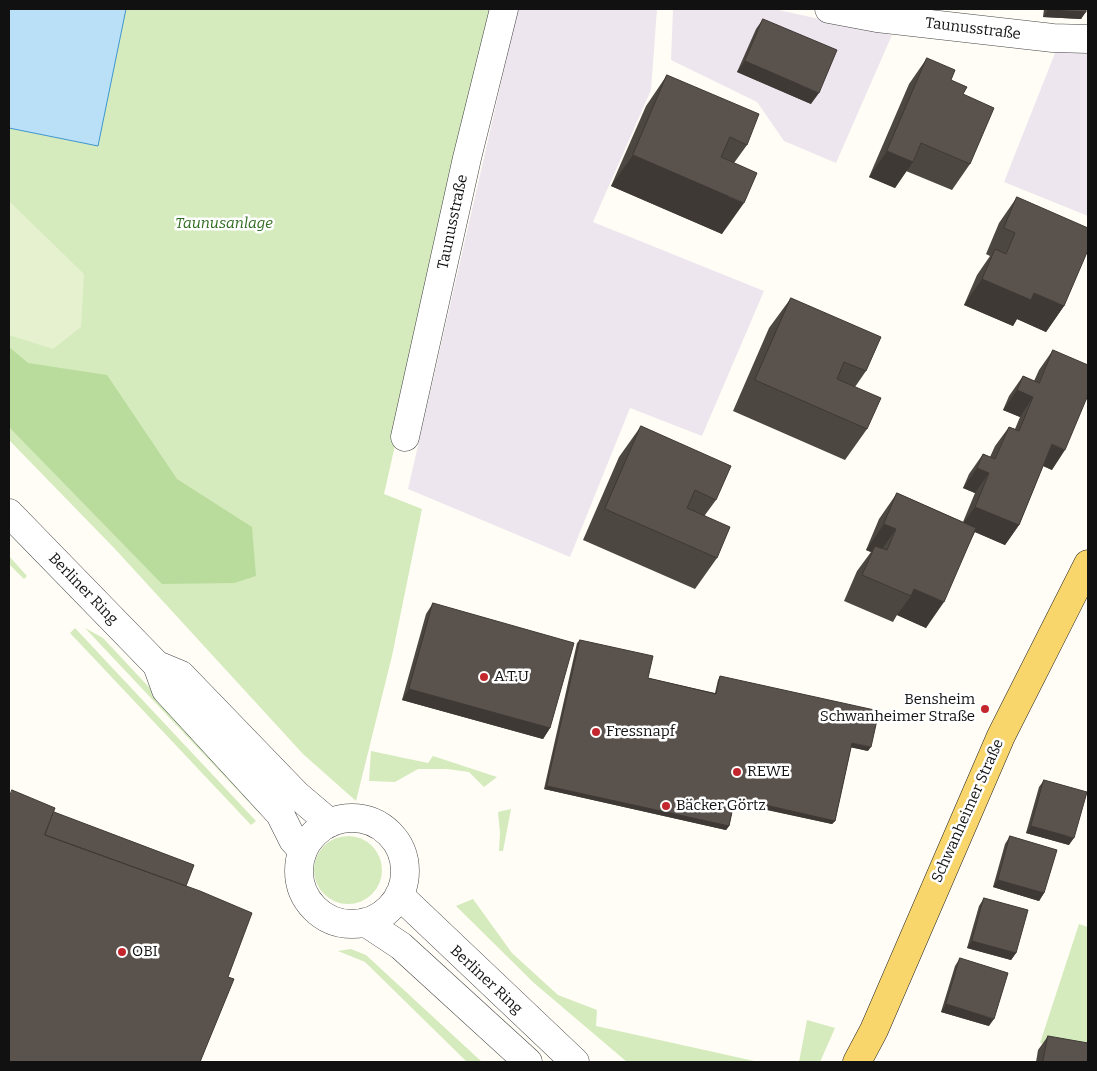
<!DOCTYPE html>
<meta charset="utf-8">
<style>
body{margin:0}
#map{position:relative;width:1097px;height:1071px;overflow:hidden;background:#fffdf5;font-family:Bitter,serif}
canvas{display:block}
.frame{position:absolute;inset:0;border:10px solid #111;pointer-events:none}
</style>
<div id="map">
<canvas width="1097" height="1071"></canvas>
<div class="frame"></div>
</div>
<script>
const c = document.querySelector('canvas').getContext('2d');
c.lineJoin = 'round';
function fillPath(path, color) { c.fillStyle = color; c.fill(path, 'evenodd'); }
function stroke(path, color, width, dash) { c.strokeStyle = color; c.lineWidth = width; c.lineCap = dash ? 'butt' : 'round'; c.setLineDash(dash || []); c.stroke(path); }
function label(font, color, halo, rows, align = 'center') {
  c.font = font + ' Bitter,serif'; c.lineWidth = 5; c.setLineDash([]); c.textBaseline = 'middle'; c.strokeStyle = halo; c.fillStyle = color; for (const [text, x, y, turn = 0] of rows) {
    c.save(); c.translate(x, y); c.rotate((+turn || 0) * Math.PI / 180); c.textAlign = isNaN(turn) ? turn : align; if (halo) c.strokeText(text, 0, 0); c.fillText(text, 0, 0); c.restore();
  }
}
const industrial = new Path2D(`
 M518,9H657L651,90L593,222L764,291L702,436L630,408L570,557L408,489Z
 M673,9H774L892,35L836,163L784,141L757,102L671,60Z
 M1057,48L1088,52V216L1004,182Z`);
const green = new Path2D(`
 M9,9H494L384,494L422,509L392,656L356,801L303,754L115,549L9,440Z
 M9,556L27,576L24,579L9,564Z
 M75,628L256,821L251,825L70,633Z
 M85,628L103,638L264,810L260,814Z
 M371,751L428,763L433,756L497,777L484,787L469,772L447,769H418L395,782L369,781Z
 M511,809L503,851H499L500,833L498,812Z
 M314 870a34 34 0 1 1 68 0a34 34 0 1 1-68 0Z
 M473,899L512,953L558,995L597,1010L596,1026L759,1062H627L534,983L456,906Z
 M1079,924L1088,927V1054L1040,1043Z
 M351,949L366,955L482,1062H467L365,962L338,951Z
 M807,1020L835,1028L820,1062H799Z`);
const forest = new Path2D(`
 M9,347L28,363L107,375L177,479L252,527L256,576L234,583L162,584L9,427Z`);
const pitch = new Path2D(`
 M9,201L84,274L81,327L53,349L9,335Z`);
const water = new Path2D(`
 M9,9H126L98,146L9,128Z`);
const minor = new Path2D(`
 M829,9L877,18L1053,38L1088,39
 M405,437L467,158L504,9
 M9,513L157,665L181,675L297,795L330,823
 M157,665L166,690L280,814L293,840L303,851
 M299 871a53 53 0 1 1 106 0a53 53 0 1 1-106 0Z
 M399,895L575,1062
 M365,922L401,946L528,1062`);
const major = new Path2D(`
 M857,1062L874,1030L1001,736L1088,564`);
const wall = new Path2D(`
 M1044,9H1086L1081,19L1043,17Z
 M763,19L811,104L737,72L756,29Z
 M927,58L951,80L963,94L970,164L952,190L906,171L895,188L869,177L909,84Z
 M667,75L747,145L734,163L722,234L611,186L646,106Z
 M1017,197L1064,306L1046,332L1017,319L1013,326L964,305L977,275L990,256L986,254L999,223Z
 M791,298L866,371L855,387L867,429L845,460L733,411L769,328Z
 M1053,350L1052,470L1043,466L1019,525L1005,545L975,532L926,628L897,615L893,622L844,601L857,571L871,552L866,550L879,519L897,493L963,522L975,493L963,488L969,474L983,454L990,457L995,446L1009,427L1015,429L1020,417L1003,410L1009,396L1023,376L1034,381L1039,370Z
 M641,426L716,500L705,515L717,558L695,589L583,540L619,457Z
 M433,603L550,728L543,739L402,700L426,614Z
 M580,640L648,678L715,693L718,680L720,676L868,751L851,747L835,821L832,824L734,803L729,826L726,830L544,789L577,643Z
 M1044,780L1069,845L1026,833L1039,787Z
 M1010,836L1044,893L1039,901L993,887L1005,844Z
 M984,898L1016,953L1011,960L967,948L979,906Z
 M960,958L989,1026L941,1012L955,966Z
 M1048,1036L1088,1062H1036L1038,1050Z`);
const shadedWall = new Path2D(`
 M1048,10L1086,12L1081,19L1043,17Z
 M745,61L819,93L811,104L737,72Z
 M887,151L913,162L895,188L869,177Z
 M633,155L744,203L722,234L611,186Z
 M982,279L1034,293L1064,306L1046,332L1017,319L1013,326L964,305Z
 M1017,390L1033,397L1020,417L1003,410Z
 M1052,444L1065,450L1052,470L1039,464Z
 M977,468L989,473L975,493L963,488Z
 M975,507L1019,525L1005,545L961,526Z
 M884,524L896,529L878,555L875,546L871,552L866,550Z
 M914,589L944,602L926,628L897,615L911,596Z
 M409,689L550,728L543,739L402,700Z
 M852,743L871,747L868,751L849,747Z
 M547,786L729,826L726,830L544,789Z
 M735,798L835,821L832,824L732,802Z
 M1031,826L1074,838L1069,845L1026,833Z
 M998,880L1044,893L1039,901L993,887Z
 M972,941L1016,953L1011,960L967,948Z
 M946,1004L994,1019L989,1026L941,1012Z`);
const building = new Path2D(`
 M1048,9H1086V12L1048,10Z
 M763,19L837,50L819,93L745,61Z
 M927,58L955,70L951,80L967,87L963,94L994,108L970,164L921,143L913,162L887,151Z
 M667,75L759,114L747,145L730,137L721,157L757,173L744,203L633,155Z
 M1017,197L1088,228V250L1064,306L1034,293L1031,300L982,279L995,249L1006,254L1015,233L1004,228Z
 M791,298L881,337L866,371L844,362L837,379L881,398L867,429L755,380Z
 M1053,350L1088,365V395L1065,450L1052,444L1019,525L975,507L989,473L977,468L983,454L995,459L1009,427L1019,431L1033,397L1017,390L1023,376L1039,383Z
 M641,426L731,466L716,500L695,490L687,508L730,527L717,558L605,509Z
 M897,493L976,528L944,602L914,589L911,596L862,575L875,546L887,550L896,529L884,524Z
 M433,603L574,643L550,728L409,689Z
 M580,640L653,656L648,678L716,694L720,676L879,711L871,747L852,743L835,821L735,798L729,826L547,786Z
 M1044,780L1087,792L1074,838L1031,826Z
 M12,790L55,808L45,835L200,891L252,913L228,977L234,979L200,1062H9V799Z
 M54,812L194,865L186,886L45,835Z
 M1010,836L1057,850L1044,893L998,880Z
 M984,898L1028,910L1016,953L972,941Z
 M960,958L1008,973L994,1019L946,1004Z
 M1048,1036L1088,1043V1062H1043Z`);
const markers = [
 [484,677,5,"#c4262e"],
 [985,709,5,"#c4262e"],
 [596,732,5,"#c4262e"],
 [737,772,5,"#c4262e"],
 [666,806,5,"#c4262e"],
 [122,952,5,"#c4262e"]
];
const streetNames = [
 ["Taunusstraße",973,29,7],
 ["Taunusstraße",453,222,-78],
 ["Berliner Ring",83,589,46],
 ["Schwanheimer Straße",968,811,-66],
 ["Berliner Ring",486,980,43]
];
const parkNames = [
 ["Taunusanlage",224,224]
];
const poiNames = [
 ["A.T.U",494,677],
 ["Bensheim",975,700,"right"],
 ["Schwanheimer Straße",975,717,"right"],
 ["Fressnapf",606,732],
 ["REWE",747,772],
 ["Bäcker Görtz",676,806],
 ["OBI",132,952]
];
fillPath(industrial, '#eee6ef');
fillPath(green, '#d5ebbd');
fillPath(forest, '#b9dc9c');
fillPath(pitch, '#e6f2cf');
fillPath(water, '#b9e0f7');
stroke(water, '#3f96cf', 1);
stroke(minor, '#444', 29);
stroke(major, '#222', 29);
stroke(minor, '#fff', 28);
stroke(major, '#f9d66b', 28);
fillPath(wall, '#4d4742');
fillPath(shadedWall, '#3f3936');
fillPath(building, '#5a524d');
stroke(building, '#3f3936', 1);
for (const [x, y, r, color] of markers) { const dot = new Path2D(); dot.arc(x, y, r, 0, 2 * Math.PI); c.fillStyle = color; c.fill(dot); stroke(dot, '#fff', 2); }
label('15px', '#111', '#fff', streetNames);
label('italic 15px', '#2f6b1f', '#fff', parkNames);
label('15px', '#111', '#fff', poiNames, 'left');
</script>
